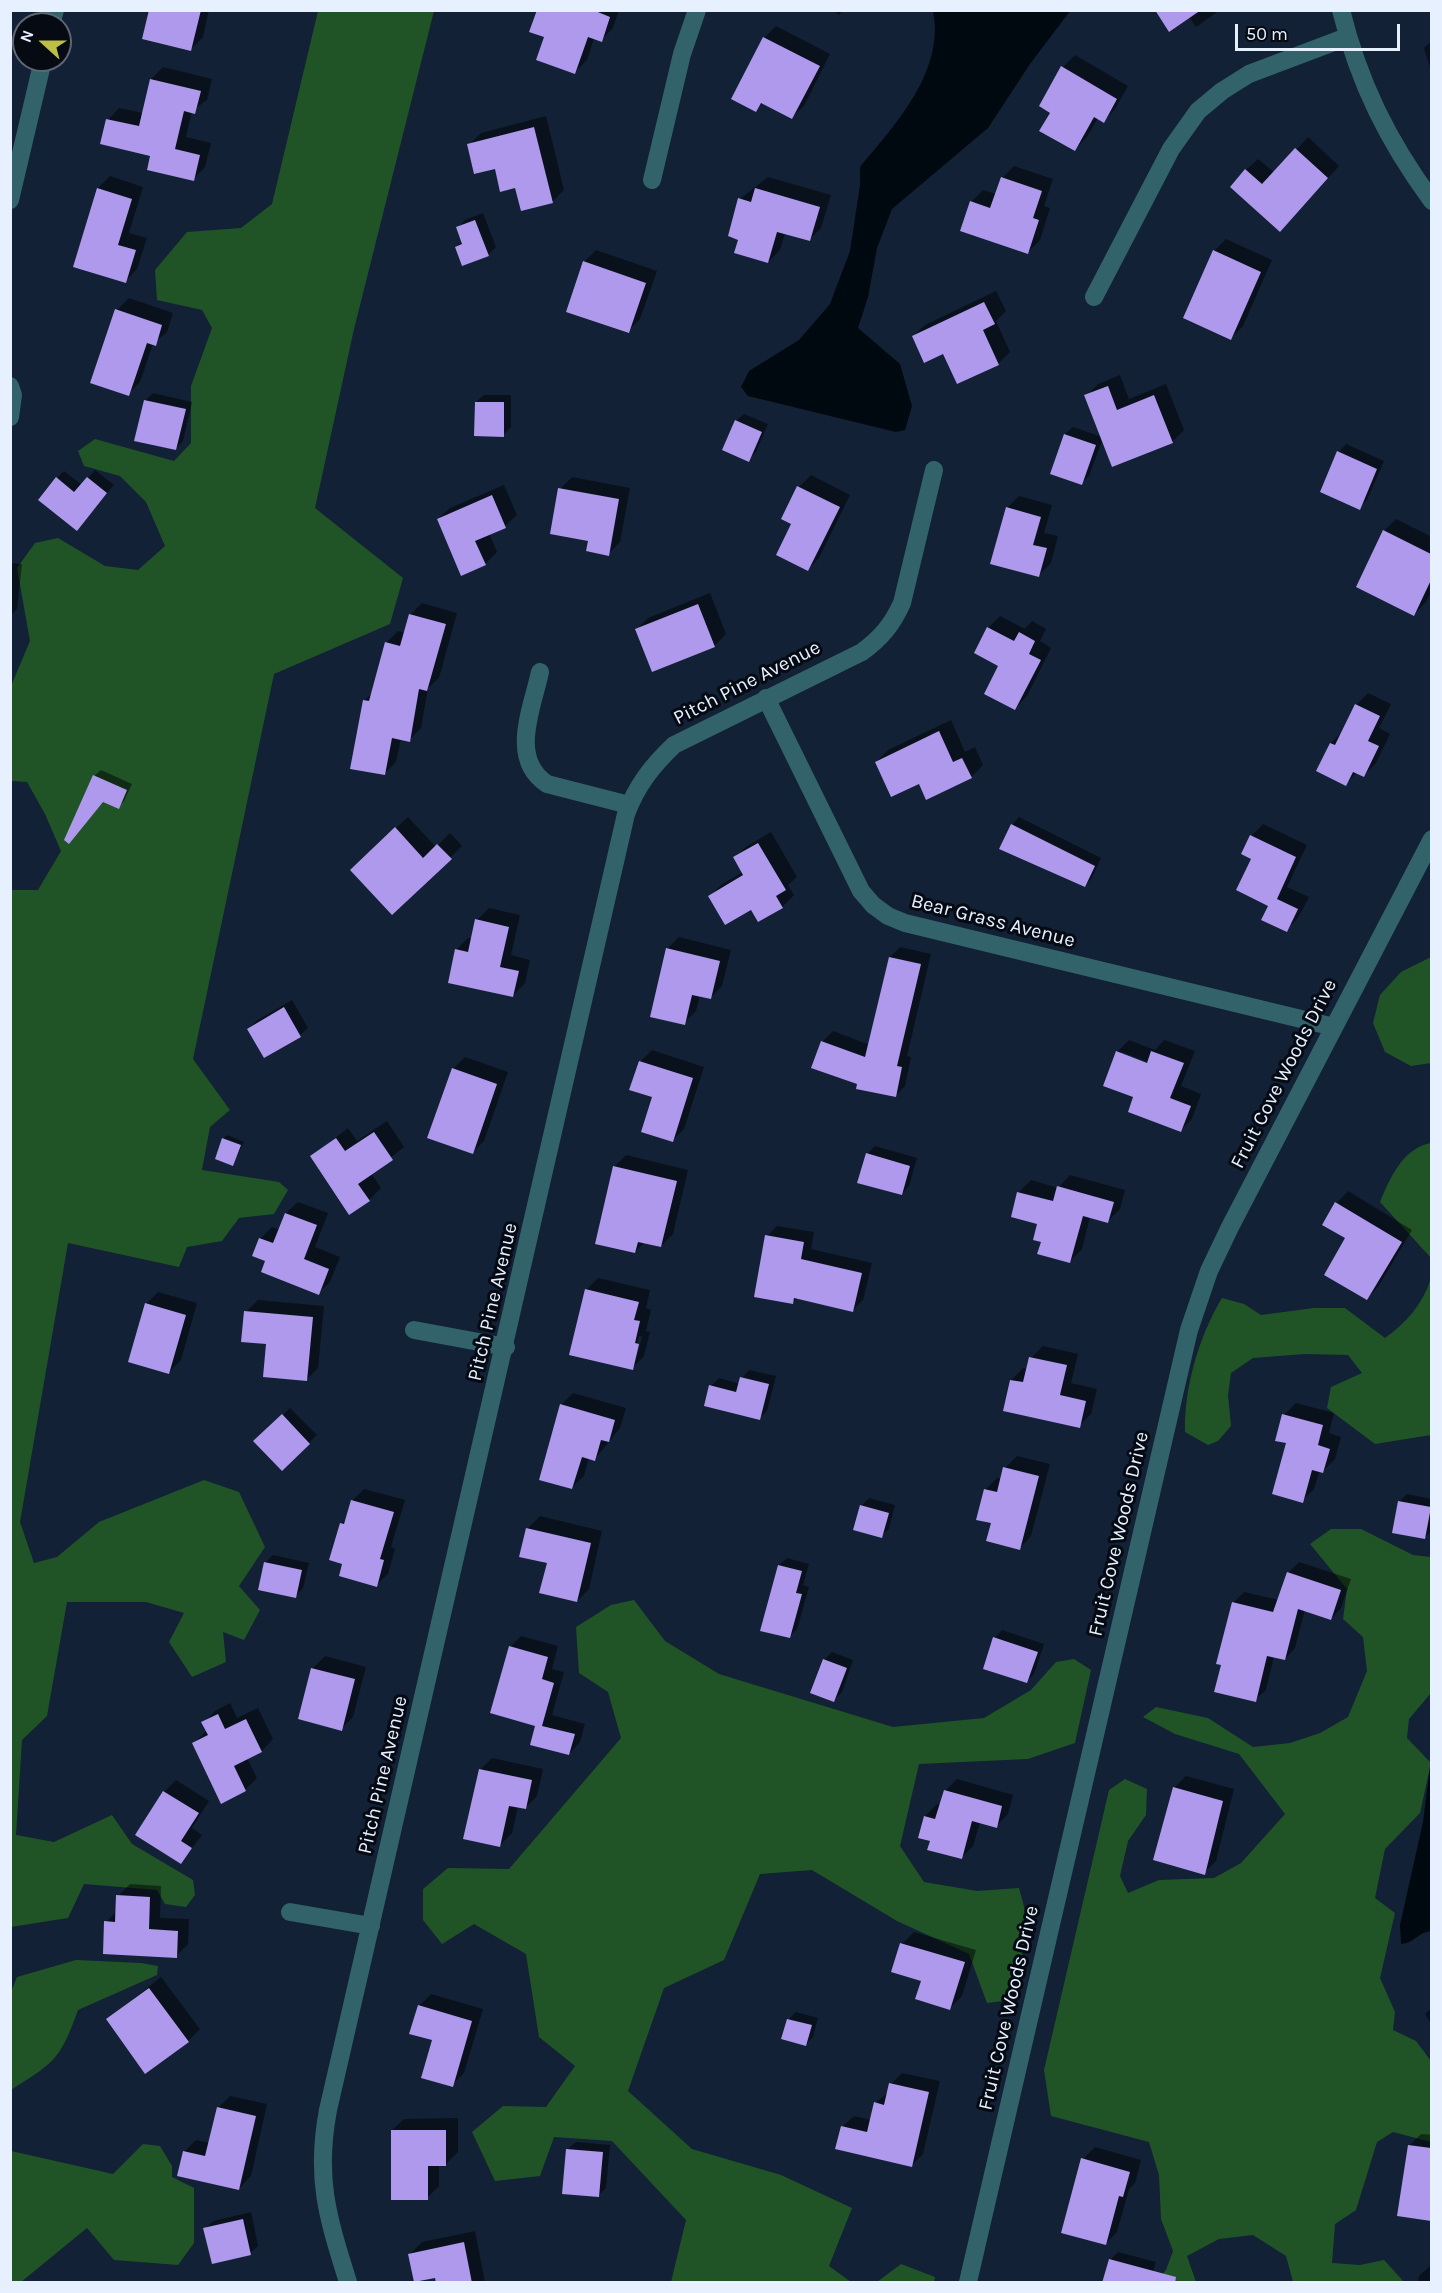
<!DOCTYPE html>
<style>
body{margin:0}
#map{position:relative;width:1442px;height:2293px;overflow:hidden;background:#122135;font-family:Karla,sans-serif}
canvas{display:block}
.frame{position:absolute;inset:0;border:12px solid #e6f0fe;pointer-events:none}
.north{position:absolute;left:12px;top:12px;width:60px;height:60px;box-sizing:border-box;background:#050a13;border:2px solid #5f6671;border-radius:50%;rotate:291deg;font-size:16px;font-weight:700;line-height:24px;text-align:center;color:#e6f0fe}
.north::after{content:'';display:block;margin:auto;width:21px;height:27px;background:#bcbf44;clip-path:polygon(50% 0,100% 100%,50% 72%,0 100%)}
.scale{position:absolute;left:1235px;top:24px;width:165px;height:27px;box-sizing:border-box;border:3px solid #e6f0fe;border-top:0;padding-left:8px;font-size:18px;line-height:21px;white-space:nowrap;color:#e6f0fe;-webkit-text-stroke:4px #050a13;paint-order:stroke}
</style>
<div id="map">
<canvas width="1442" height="2293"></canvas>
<div class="frame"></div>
<div class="north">N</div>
<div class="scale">50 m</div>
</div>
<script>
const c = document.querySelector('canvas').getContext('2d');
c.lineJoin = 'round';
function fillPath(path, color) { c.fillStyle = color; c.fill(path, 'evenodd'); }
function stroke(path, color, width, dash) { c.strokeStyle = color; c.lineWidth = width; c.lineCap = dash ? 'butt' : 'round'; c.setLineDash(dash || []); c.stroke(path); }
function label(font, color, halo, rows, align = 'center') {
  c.font = font + ' Karla,sans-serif'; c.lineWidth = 6; c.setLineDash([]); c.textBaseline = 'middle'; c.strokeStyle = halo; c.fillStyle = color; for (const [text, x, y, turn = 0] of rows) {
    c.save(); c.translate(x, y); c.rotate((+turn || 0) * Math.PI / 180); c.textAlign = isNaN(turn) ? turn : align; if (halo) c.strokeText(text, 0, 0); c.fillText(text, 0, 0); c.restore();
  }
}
const green = new Path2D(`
 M318,11H434L354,329L315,508L403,578L390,624L274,674L193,1059L230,1110L210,1127L202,1170L279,1182L288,1190L274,1214L239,1218L222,1241L187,1247L179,1267L68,1243L20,1522L34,1563L57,1557L99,1522L204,1480L239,1492L265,1547L239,1586L260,1610L244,1640L223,1632L226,1662L192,1677L169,1642L184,1613L146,1602H67L47,1716L22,1740L16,1835L54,1842L112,1815L132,1844L193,1880L195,1895L186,1907L165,1904L157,1890L84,1884L68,1918L11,1927L10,890H38L61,851L45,814L27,782L11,781V686L30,641L17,568L35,543L58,538L105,566L138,570L165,546L146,502L120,476L84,466L78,451L95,439L174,461L191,443V386L212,328L202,310L157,300L155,270L187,232L241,228L272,204Z
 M1431,957V1063L1411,1066L1385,1052L1373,1023L1380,995L1401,972Z
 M1431,1143H1432L1431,1258L1380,1202C1390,1178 1403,1148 1431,1143Z
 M1431,1278V1435L1375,1444L1327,1408L1331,1387L1362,1373L1348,1355L1305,1354L1253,1358L1231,1373L1228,1395L1231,1426L1218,1441L1208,1445L1185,1432C1184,1388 1199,1336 1222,1298L1244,1304L1261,1315L1314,1308H1345L1385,1338C1406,1323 1423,1304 1431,1278Z
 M1331,1529H1361L1413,1555L1431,1557V1693L1409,1719L1407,1738L1431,1763L1420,1813L1385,1849L1375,1898L1395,1913L1380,1978L1395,2012L1393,2030L1416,2041L1431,2061V2142L1393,2132L1377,2142L1356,2210L1335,2224L1332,2263L1360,2265L1384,2260L1404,2282H1293L1286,2256L1253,2235L1219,2239L1187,2256L1196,2282H1156L1166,2270L1173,2251L1161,2219L1159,2175L1149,2142L1051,2116L1044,2070L1109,1790L1125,1779L1147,1789L1146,1815L1128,1841L1120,1876L1128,1893L1159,1880L1214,1878L1241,1863L1285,1814L1239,1754L1175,1734L1143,1717L1156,1707L1208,1718L1253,1747L1290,1743L1320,1733L1348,1717L1367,1671L1363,1637L1343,1619L1347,1589L1310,1544Z
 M634,1600L665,1641L719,1674L893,1727L984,1718L1031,1690L1056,1662L1074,1659L1091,1670L1075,1743L1028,1759L919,1764L900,1846L924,1882L977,1891L1019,1888L1029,1925L1011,2000L987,2003L969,1954L897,1921L812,1870L760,1874L724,1960L664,1988L628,2091L692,2149L781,2175L852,2208L829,2266L851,2282H671L686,2220L612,2141L554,2137L540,2176L495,2181L472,2132L503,2106L546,2107L575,2066L539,2037L526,1954L474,1924L442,1944L423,1920V1889L448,1868L509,1869L621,1738L608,1692L579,1673L576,1627L611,1605Z
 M76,1960L141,1963L158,1966L157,1975L78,2010C60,2060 55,2062 11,2090V1992L17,1977Z
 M143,2144L160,2146L172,2166V2177L194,2188V2243L178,2265L114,2260L87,2228L21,2282H11V2151L113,2174Z
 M901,2264L935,2277L934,2282H877Z`);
const water = new Path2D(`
 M933,11H1070L1030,64L988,128L892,209L877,248L868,297L858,328L900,364L912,406L905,430L896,432L748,396L741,387L749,371L799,340L830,304L850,251L860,185V167C896,124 945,71 933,11Z
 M1431,1759V1931C1419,1932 1414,1943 1401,1944L1400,1925L1423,1822Z`);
const shadow = new Path2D(`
 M150,10H209L203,37L191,49Z
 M538,10H619L613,28L601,40L594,38L587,60L575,72L546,36Z
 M833,10H843L839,15Z
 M1156,10H1220L1196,27L1189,17Z
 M776,26L830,54L804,106L792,117L763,102L756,110L764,38Z
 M1432,41V71H1431L1424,48Z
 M1075,55L1128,86L1115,109L1104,121L1098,118L1087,137L1075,149L1052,112L1063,67Z
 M163,67L212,79L207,100L192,111L186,137L211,143L205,167L193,179L152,155L108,120L119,108L143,113L151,79Z
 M546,116L564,190L552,202L516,187L469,145L481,133Z
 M1308,137L1339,166L1292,218L1246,170L1258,159L1275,173Z
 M1014,166L1053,179L1044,206L1050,208L1040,240L1028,252L971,202L983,190L996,194L1002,178Z
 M110,176L143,187L129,233L147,238L137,269L125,281L74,266L98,188Z
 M768,177L831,195L821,228L809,240L785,233L780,250L768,262L740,239V199Z
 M483,213L496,247L489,254L463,264L456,247L463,241L458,228L465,220Z
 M1226,239L1272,260L1243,326L1231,338L1214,251Z
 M596,250L657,271L640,319L628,331L584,262Z
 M996,291L1006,311L996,321L1010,352L998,364L944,352L913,336L925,325Z
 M129,298L173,313L167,332L153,344L140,382L128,394L92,382L117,310Z
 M1120,375L1129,399L1166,384L1184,430L1172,442L1103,438L1089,476L1081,483L1052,473L1065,434L1073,427L1102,437L1086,396L1098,384Z
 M153,393L192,402L183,441L176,448L145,401Z
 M484,395H511V427L503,435L476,402Z
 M744,414L768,424L756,452L748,460L736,421Z
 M1346,444L1384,461L1367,500L1359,508L1339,452Z
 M95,470L114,485L77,529L57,478L64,471L82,485Z
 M811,475L850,495L819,558L807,570L794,524L799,487Z
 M572,477L630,488L620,542L608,554L590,540L560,489Z
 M504,485L517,515L505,526L489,533L497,552L485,564L438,519L450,508Z
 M1019,496L1052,505L1044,533L1058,536L1051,563L1039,575L1007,508Z
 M1396,519L1432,537V590L1426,602L1414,614L1384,531Z
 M10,563L22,564L17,609L10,616Z
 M710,593L726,634L714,646L636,630L648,618Z
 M422,603L457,613L439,678L428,688L421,728L409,740L401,738L396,762L384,774L364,701L372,693L386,643L398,631L406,633L410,615Z
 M1000,616L1025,629L1032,621L1046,629L1040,641L1051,648L1027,696L1015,708L988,628Z
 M1368,693L1391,704L1379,728L1390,734L1376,763L1364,775L1357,772L1346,784L1318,771L1331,743L1343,731L1356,705Z
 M951,720L965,752L975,747L983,765L971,777L919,782L876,762L888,750Z
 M101,770L132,784L124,801L118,807L94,776Z
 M408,817L436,847L450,833L462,846L392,913L364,858Z
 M1019,817L1101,858L1092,878L1084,886L1012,825Z
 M1263,824L1307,845L1287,887L1309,897L1298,918L1286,930L1270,906L1253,858L1251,836Z
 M771,832L797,877L788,885L794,895L782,907L752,908L710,896L722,884L743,872L735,857L747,846Z
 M489,908L520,915L511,955L530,960L525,983L513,995L456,950L468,938H473L477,920Z
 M679,937L731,950L722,986L710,998L700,995L696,1011L684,1023L667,949Z
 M900,947L931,954L907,1056L911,1057L905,1086L895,1096L813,1067L823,1041L833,1031L870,1045L890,957Z
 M292,1000L308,1028L300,1035L264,1056L249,1029L256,1021Z
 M1129,1040L1155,1050L1164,1040L1195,1051L1181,1086L1201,1094L1192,1119L1180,1131L1135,1096L1117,1052ZM1121,1052L1154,1064L1153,1067L1121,1055Z
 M652,1050L704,1067L684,1129L672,1141L640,1062Z
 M465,1057L508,1072L484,1141L472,1153L453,1069Z
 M387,1121L404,1147L371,1173L381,1188L369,1200L312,1156L348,1128L357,1141Z
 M227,1135L244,1142L233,1164L223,1139Z
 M875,1146L917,1158L909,1186L902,1194L867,1154Z
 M626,1155L688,1170L673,1234L661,1246L645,1242L635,1252L614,1167Z
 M1070,1175L1125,1190L1120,1209L1108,1221L1090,1217L1082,1249L1070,1261L1039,1223L1013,1216L1019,1192L1031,1180L1058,1188Z
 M1348,1191L1412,1230L1378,1287L1366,1299L1337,1203Z
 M298,1202L328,1213L315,1247L340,1257L330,1282L318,1293L267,1261L260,1239L272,1227L280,1230L286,1213Z
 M777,1226L814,1232L811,1249L872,1263L863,1300L853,1310L798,1297L793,1302L767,1236Z
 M598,1278L650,1290L646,1308L651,1310L646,1331L650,1332L644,1356L632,1368L586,1290ZM639,1336L642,1337L637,1356H634Z
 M158,1292L197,1303L181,1360L169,1372L146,1304Z
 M258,1300L324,1306L318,1368L306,1380L268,1342L246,1312Z
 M1043,1346L1078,1354L1071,1383L1097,1389L1091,1414L1079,1426L1011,1380L1023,1368L1028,1369L1031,1358Z
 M749,1370L776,1376L767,1411L759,1418L711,1386L719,1378L740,1384L742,1378Z
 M573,1393L626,1408L620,1428L595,1459L589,1457L584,1476L572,1487L561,1405Z
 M1296,1403L1334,1413L1329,1433L1341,1437L1335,1459L1323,1471L1320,1470L1314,1489L1302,1501L1284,1415Z
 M290,1408L317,1435L282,1469L255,1441Z
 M1017,1456L1050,1464L1031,1536L1020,1548L992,1522L985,1490L997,1478L1002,1479L1005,1468Z
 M364,1489L405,1500L391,1547L395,1549L388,1574L376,1585L344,1563L342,1523L348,1518L352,1501Z
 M1407,1494L1432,1499V1530L1424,1538L1399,1502Z
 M869,1498L895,1505L889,1529L881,1536L861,1506Z
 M540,1516L602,1531L589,1589L577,1601L548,1562L521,1555L528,1528Z
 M273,1555L309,1563L303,1588L296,1596L265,1563Z
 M787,1558L809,1564L803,1585L809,1587L797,1629L789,1637L779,1565Z
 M1299,1562L1351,1579L1341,1608L1331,1619L1305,1610L1295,1648L1285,1659L1274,1656L1266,1690L1255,1700L1222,1663L1233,1603L1244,1592L1279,1600L1288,1573Z
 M1002,1630L1044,1644L1034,1674L1026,1682L995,1638Z
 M521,1636L558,1646L552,1669L564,1672L552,1715L585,1724L580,1742L569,1754L537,1725L510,1647Z
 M832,1652L853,1660L842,1692L834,1700L824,1660Z
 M325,1656L366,1667L353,1717L341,1729L300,1718L313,1668Z
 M230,1703L237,1718L258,1708L273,1739L262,1751L247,1758L257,1778L245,1790L194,1743L207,1730L203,1723L215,1711Z
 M492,1758L543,1769L537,1796L525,1808L518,1806L512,1833L500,1845L480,1770Z
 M1186,1776L1234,1789L1216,1861L1204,1873L1174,1788Z
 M957,1779L1013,1795L1008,1814L996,1826L980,1822L973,1846L961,1858L931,1840L925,1816L937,1804L941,1805L945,1791Z
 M176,1780L209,1801L192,1828L202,1835L181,1862L137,1834L164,1792Z
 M130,1884L161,1886L160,1918L189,1919L188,1944L176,1956L106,1922L117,1911L118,1896Z
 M914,1932L976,1950L962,1996L950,2008L923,1980L902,1944Z
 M161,1977L200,2029L188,2041L108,2019Z
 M431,1994L483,2009L464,2073L452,2085L419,2006Z
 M1432,2008V2025L1425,2014Z
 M796,2012L818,2018L813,2037L806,2044L788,2020Z
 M902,2073L940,2081L923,2154L912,2165L842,2127L854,2116L871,2120L875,2103L889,2092L891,2084Z
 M230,2096L267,2104L251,2176L239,2188L184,2152L196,2140L210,2143L218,2108Z
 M458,2118V2152L446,2164H439V2186L427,2198L392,2130L404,2119Z
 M1421,2134L1432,2135V2220L1399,2215L1409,2146Z
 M576,2142L610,2145L606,2188L598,2196L568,2149Z
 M1095,2147L1141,2160L1135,2183L1129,2189L1117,2232L1105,2244L1083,2159Z
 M251,2212L258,2246L250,2253L205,2229L213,2221Z
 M475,2231L485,2282H437L436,2276L410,2254L422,2242Z
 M1118,2252L1156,2262L1150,2282H1104L1111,2259Z
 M1431,2265L1432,2282H1418L1419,2276Z`);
const building = new Path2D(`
 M149,10H201L191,51L142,39Z
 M537,10H593L610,17L602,42L588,37L575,74L536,60L544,37L529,32Z
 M1155,10H1201L1169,32Z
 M763,37L820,66L792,119L761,103L756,112L731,99Z
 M1061,66L1117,99L1104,123L1094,117L1075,151L1039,131L1050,113L1039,106Z
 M150,79L201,91L195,114L184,111L175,149L200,155L194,181L147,170L150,156L100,144L106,119L139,126Z
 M534,127L553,203L521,211L515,188L500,192L495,169L474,174L467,144Z
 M1295,148L1328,178L1280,232L1230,187L1245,169L1262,184Z
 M1001,177L1042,191L1033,218L1039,220L1028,254L960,231L970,201L990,208Z
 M97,188L132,199L118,245L136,250L126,283L73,267Z
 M755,188L820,207L810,241L777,232L768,263L734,253L738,240L728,236L738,198L751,202Z
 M475,220L489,256L462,266L455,247L462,244L456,227Z
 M1213,250L1261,272L1231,340L1183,318Z
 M583,261L646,283L629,333L566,312Z
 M984,302L995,324L983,330L999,365L957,384L943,354L924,363L912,336Z
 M115,309L162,325L156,346L147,343L129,396L90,383Z
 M1108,386L1117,410L1154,395L1173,443L1112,467L1084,395Z
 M144,400L186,409L176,450L134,441Z
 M475,402H504V437L474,436Z
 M735,420L762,432L749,462L722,450Z
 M1064,434L1096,445L1082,485L1050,474Z
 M1337,451L1377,469L1360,510L1320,492Z
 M56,477L74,492L87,477L107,493L77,531L38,500Z
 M797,486L840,507L808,571L776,555L791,524L781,519Z
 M558,488L619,499L609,556L586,551L588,541L550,534Z
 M492,495L506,528L475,541L486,565L461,576L437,519Z
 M1006,507L1041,517L1033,545L1047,548L1039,577L990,564Z
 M1383,530L1431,554V580L1414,616L1356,587Z
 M698,604L715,647L652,672L635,629Z
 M409,614L446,624L427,691L419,689L410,742L392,738L385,775L350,769L363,700L369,701L385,642L400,646Z
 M987,627L1014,641L1019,632L1035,641L1029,654L1041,660L1015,710L984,694L998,666L974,653Z
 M1355,704L1380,716L1368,741L1379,746L1364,777L1353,772L1346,786L1316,771L1330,743L1335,745Z
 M939,731L953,762L962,758L972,778L926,800L919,784L891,797L875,762Z
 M93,775L127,790L119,809L103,802L69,844L64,840Z
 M1011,824L1095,866L1085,887L999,849Z
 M395,827L423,858L437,844L452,859L392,915L350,870Z
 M1250,835L1296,857L1277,899L1298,909L1287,932L1261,920L1268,906L1236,890L1251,859L1241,854Z
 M758,843L786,890L776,896L783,908L758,922L751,910L725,925L708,896L743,875L733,857Z
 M475,919L509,927L500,967L519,971L513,997L448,983L455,949L468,952Z
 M666,948L720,961L711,999L692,995L685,1025L650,1017Z
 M889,957L921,964L897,1066L902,1067L896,1097L856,1089L857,1084L811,1068L821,1041L865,1057Z
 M284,1007L301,1037L264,1058L247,1029Z
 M1116,1051L1147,1063L1151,1051L1184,1063L1170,1098L1191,1106L1181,1132L1128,1112L1133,1097L1103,1086Z
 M639,1061L693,1078L673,1142L641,1132L652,1097L629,1090Z
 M452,1068L497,1084L473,1154L427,1138Z
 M374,1132L393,1160L358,1184L370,1201L349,1215L310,1156L336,1138L345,1151Z
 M222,1138L241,1145L233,1166L215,1159Z
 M866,1153L910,1166L902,1195L857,1183Z
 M613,1166L677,1181L661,1247L638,1242L635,1253L595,1244Z
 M1057,1186L1114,1202L1108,1223L1083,1216L1070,1263L1037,1254L1041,1242L1033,1240L1037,1224L1011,1217L1017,1192L1053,1201Z
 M1335,1202L1402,1242L1367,1300L1324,1275L1345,1238L1322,1225Z
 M285,1213L317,1225L304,1259L329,1269L319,1295L261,1272L265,1261L252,1256L259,1238L273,1243Z
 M765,1235L804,1242L801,1259L862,1273L853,1312L794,1298L793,1304L754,1297Z
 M585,1289L639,1302L634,1320L640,1321L635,1343L639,1344L633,1370L569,1355Z
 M145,1303L186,1315L169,1374L128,1362Z
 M244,1311L313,1317L307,1381L263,1377L266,1344L241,1342Z
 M1029,1357L1067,1365L1060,1395L1086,1401L1080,1428L1003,1411L1010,1380L1023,1382Z
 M740,1377L769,1384L760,1420L704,1406L709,1385L736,1392Z
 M560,1404L615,1420L609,1442L601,1440L595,1461L582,1457L572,1489L539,1480Z
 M282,1414L310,1444L282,1471L253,1441Z
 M1282,1414L1323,1425L1318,1445L1330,1449L1323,1473L1312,1470L1303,1503L1272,1494L1286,1443L1275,1441Z
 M1003,1467L1039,1476L1020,1550L986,1541L991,1523L976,1520L984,1489L997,1492Z
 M351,1500L394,1512L380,1559L384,1560L377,1587L339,1576L342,1564L329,1560L340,1523L344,1524Z
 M1398,1501L1431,1507L1425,1539L1392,1533Z
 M860,1505L889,1513L882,1538L853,1530Z
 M526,1528L591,1543L577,1602L539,1593L547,1563L519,1557Z
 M264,1562L302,1570L296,1598L258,1590Z
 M778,1565L802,1571L796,1593L802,1594L790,1638L760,1631Z
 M1287,1572L1341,1590L1331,1620L1298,1609L1285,1660L1267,1656L1256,1702L1214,1692L1221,1665L1216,1664L1232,1602L1273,1612Z
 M993,1637L1038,1652L1027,1683L983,1669Z
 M509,1646L548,1657L542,1679L554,1683L542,1726L575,1734L569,1755L530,1745L535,1726L490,1713Z
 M823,1659L847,1668L834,1702L810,1693Z
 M311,1668L355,1679L342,1731L298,1719Z
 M218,1714L225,1729L246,1719L262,1752L234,1766L246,1791L221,1804L192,1743L208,1735L201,1722Z
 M479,1769L532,1780L526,1809L509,1806L500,1847L463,1839Z
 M1173,1787L1223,1801L1205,1875L1153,1860Z
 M944,1790L1002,1806L997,1828L972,1821L962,1859L927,1850L930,1841L918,1838L924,1816L935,1819Z
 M163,1791L199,1813L181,1841L192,1848L181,1864L135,1835Z
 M116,1895L150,1897L149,1929L178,1931L177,1958L103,1954L104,1921L115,1922Z
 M900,1943L965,1962L950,2010L915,1999L921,1981L891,1972Z
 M149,1988L189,2042L145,2074L106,2019Z
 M418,2005L472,2021L453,2087L421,2078L432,2040L409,2034Z
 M787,2019L812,2025L806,2046L781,2039Z
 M889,2083L929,2092L912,2167L835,2149L841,2126L867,2132L874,2102L884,2105Z
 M217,2107L256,2116L239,2190L177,2176L183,2151L205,2156Z
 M391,2130H446V2166H428V2200H391Z
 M1408,2145L1431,2148V2221L1397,2216Z
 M566,2149L603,2152L599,2197L562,2194Z
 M1081,2158L1130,2172L1123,2197L1119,2196L1106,2245L1061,2233Z
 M243,2219L251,2255L212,2264L203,2228Z
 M464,2242L472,2283H436L435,2278L414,2282L408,2254Z
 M1109,2259L1176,2277L1175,2283H1102Z`);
const street = new Path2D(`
 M1341,10C1359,83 1388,141 1432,201
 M51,24L55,10
 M652,180L682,54L697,10
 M10,200L43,60
 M1094,297L1171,149L1198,111L1222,91L1249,74L1347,37
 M10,386L13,395L10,417
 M540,672C532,709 509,759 547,784L629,805
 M766,698L861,891L873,905L888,916L905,923L1334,1027
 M414,1330L506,1347
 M290,1912L371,1926
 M348,2282C328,2218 315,2179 328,2110L626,814C637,785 652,766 674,745L862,652C881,638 892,625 902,603L934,470
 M968,2282L1189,1330L1209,1271L1230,1227L1432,839`);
const streetNames = [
 ["Pitch Pine Avenue",747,683,-27],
 ["Bear Grass Avenue",993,921,14],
 ["Fruit Cove Woods Drive",1284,1074,-63],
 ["Pitch Pine Avenue",493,1302,-77],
 ["Fruit Cove Woods Drive",1119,1534,-77],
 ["Pitch Pine Avenue",383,1775,-77],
 ["Fruit Cove Woods Drive",1009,2008,-77]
];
fillPath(green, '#205426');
fillPath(water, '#00090f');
fillPath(shadow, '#0007');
fillPath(building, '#ae99ec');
stroke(street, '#32636a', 18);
label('20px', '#e6f0fe', '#050a13', streetNames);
</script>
